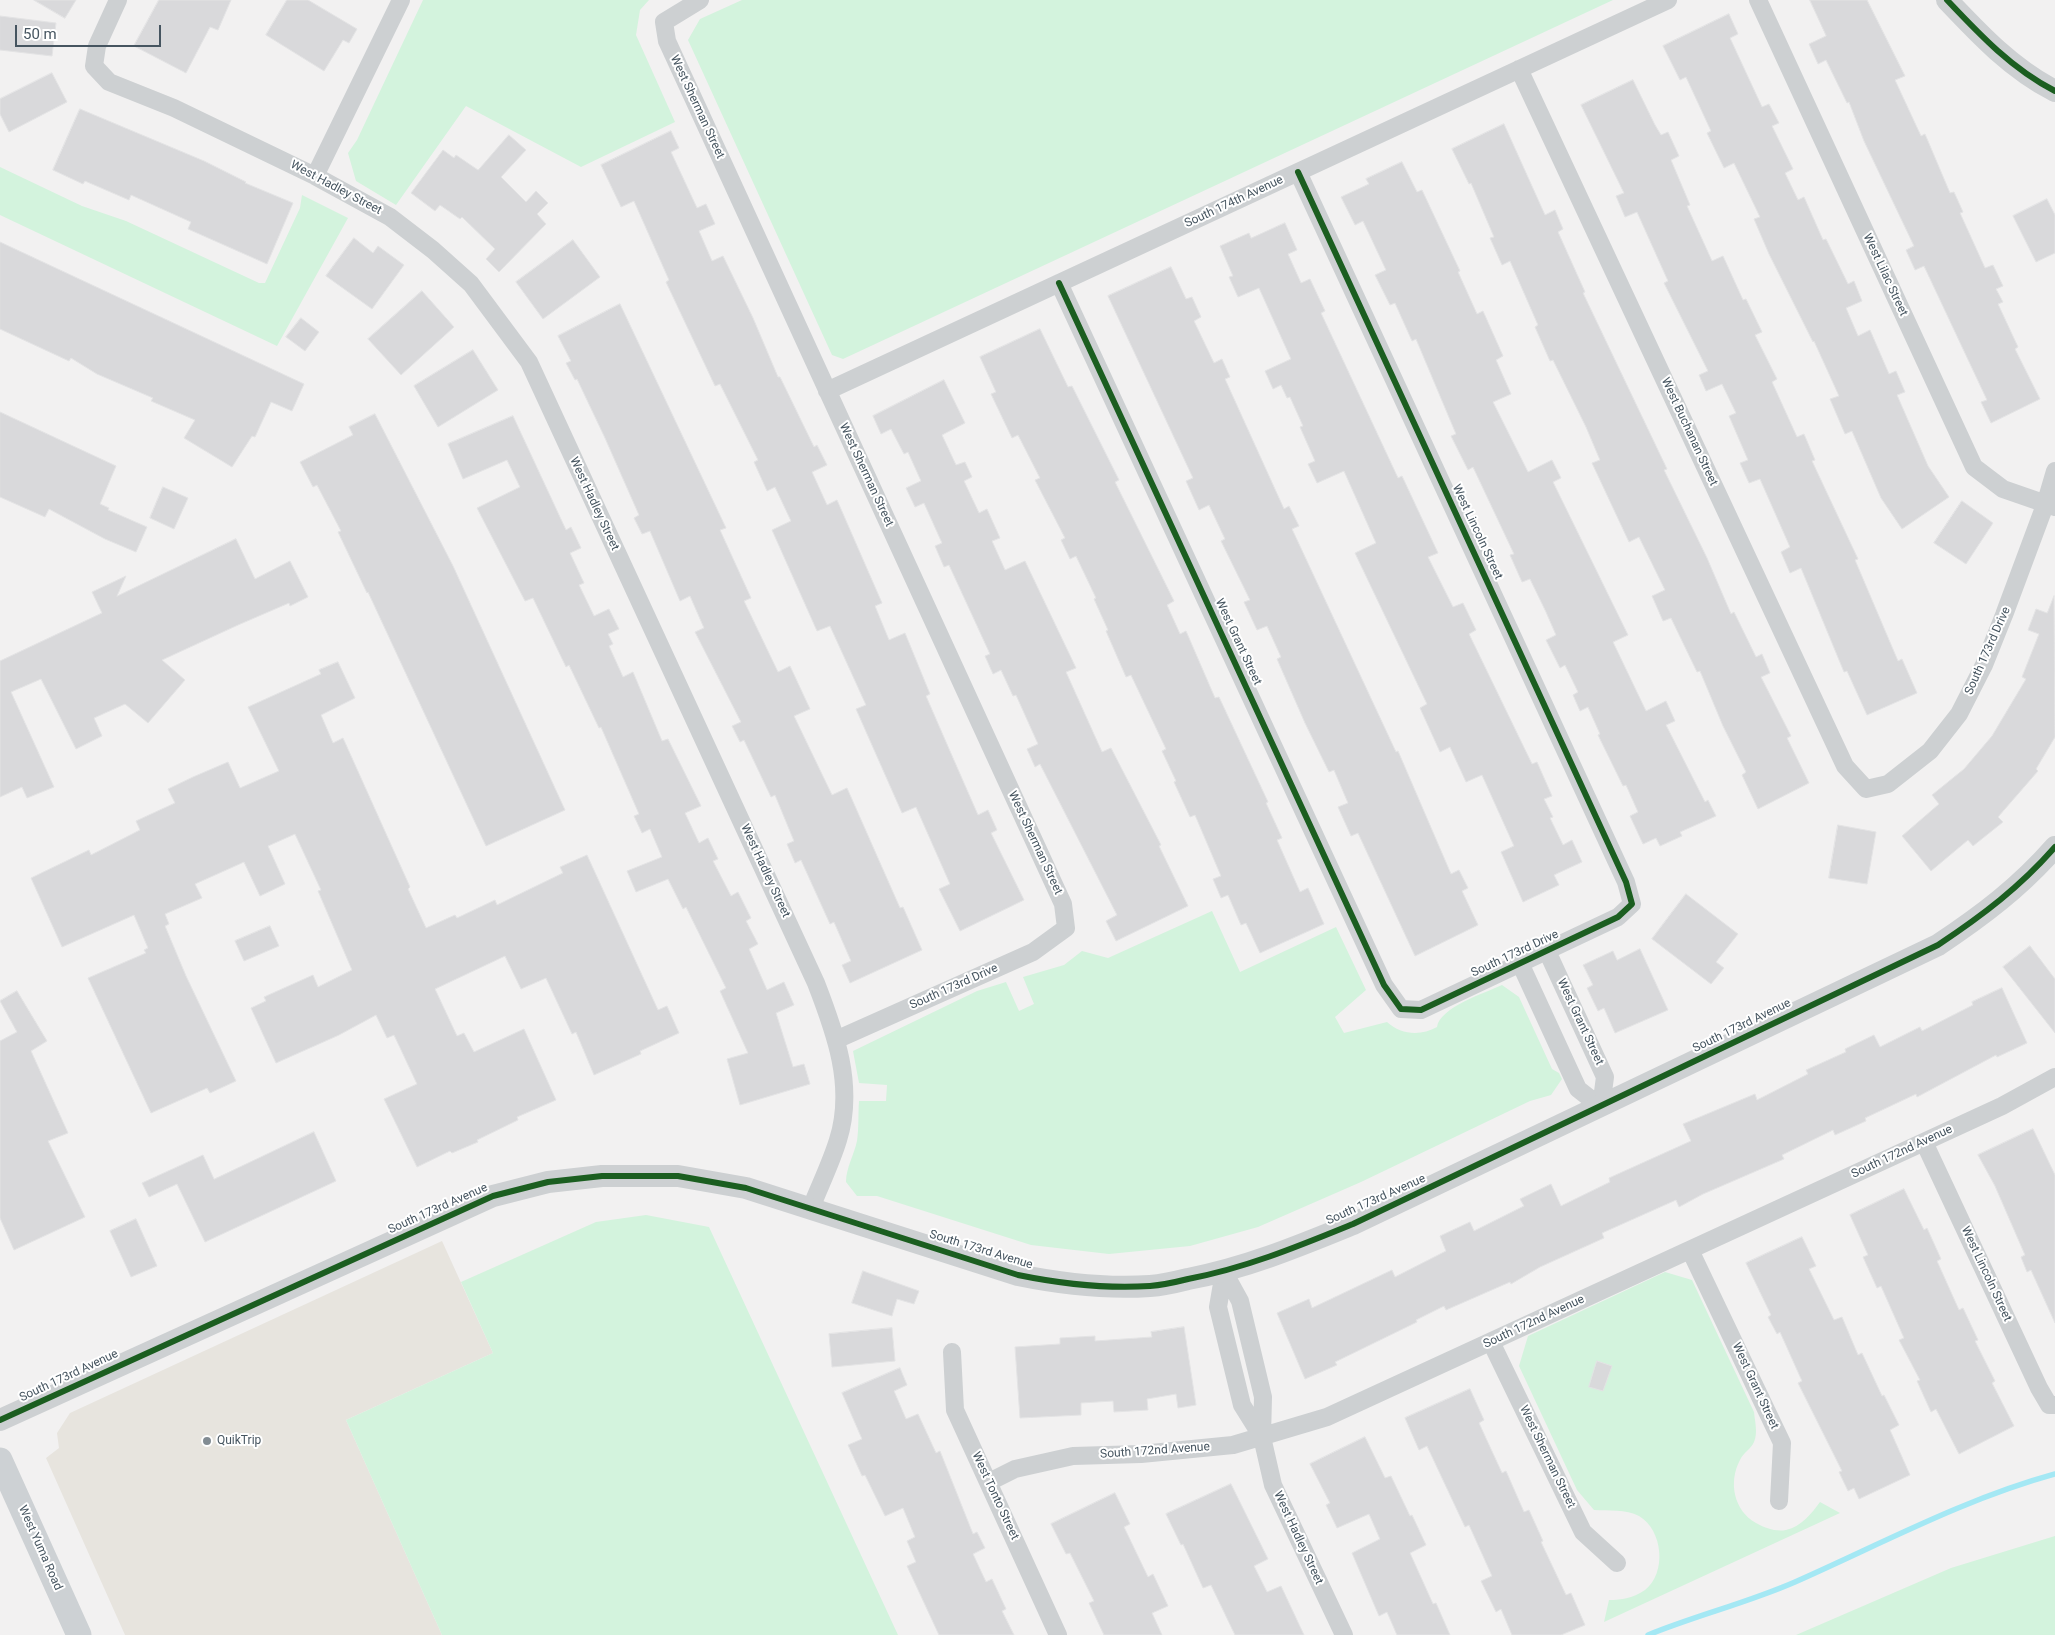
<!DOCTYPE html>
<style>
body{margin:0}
#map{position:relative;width:2055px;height:1635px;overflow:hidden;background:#f2f1f1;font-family:Roboto,sans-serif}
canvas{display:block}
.scale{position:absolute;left:15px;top:25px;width:146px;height:22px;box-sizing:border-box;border:2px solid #465560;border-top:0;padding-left:6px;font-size:15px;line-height:18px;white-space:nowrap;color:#465560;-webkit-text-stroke:4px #fff;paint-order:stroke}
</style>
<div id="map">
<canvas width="2055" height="1635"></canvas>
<div class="scale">50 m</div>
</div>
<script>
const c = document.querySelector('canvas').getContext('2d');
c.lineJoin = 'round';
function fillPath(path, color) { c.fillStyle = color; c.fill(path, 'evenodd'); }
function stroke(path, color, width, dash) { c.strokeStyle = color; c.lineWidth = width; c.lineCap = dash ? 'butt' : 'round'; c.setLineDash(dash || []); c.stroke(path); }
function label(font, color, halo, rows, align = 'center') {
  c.font = font + ' Roboto,sans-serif'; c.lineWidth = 4; c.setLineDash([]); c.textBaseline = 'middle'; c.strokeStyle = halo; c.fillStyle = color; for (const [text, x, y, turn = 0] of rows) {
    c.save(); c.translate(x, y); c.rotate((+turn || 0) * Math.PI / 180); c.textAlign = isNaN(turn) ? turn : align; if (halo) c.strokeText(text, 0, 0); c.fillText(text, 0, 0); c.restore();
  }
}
const commercial = new Path2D(`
 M442,1241L493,1353L346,1420L442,1635H125L46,1458L59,1448L57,1433L70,1413Z`);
const green = new Path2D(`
 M423,0H649L640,10L636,35L675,122L581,167L466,106L396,205L356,181L348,153L357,140Z
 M742,0H1613L843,359L832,355L688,40L700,19Z
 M0,167L82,206L126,221L259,283H265L300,208L302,195L348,218L277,346L0,215Z
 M1212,911L1240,972L1336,927L1366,990L1335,1017L1344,1033L1387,1022C1401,1035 1421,1036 1437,1027C1440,1007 1485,993 1502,985L1519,997L1552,1069L1559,1073L1562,1079L1551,1095L1530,1101L1361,1182L1258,1227L1190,1246L1109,1254L1031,1245L877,1196H857L846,1182C846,1168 854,1155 857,1141C859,1128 858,1114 859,1101H886L887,1085L859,1083L853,1051L977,991L1006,982L1019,1011L1034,1004L1023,977L1064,965L1082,951L1108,958Z
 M646,1215L709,1227L898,1635H442L346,1420L493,1353L461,1282L596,1222Z
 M1665,1272L1692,1280L1754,1412C1755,1422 1758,1433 1754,1442C1751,1449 1743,1453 1740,1460C1728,1482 1734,1511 1756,1523C1765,1528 1776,1532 1786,1530C1802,1526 1811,1514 1820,1502L1840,1513L1604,1622L1609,1600C1622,1600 1633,1598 1645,1590C1667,1573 1663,1530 1639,1516C1626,1509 1608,1511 1594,1510L1577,1490L1519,1366L1528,1336Z
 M2055,1536V1635H1796L1951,1568Z`);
const stream = new Path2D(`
 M1648,1635C1697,1615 1747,1603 1795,1582C1881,1544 1964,1499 2055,1474`);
const building = new Path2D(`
 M34,0H76L65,18Z
 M159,0H231L218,30L210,27L186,73L134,46Z
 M287,0H308L357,29L349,43L343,40L324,71L266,35Z
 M1810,0H1867L1905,76L1895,80L1921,136L1925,134L1950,193L1954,192L1963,212L1960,213L1985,268L1993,265L2003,286L1996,289L2003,302L1998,304L2018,347L2015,349L2040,399L1991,423L1981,402L1987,400L1924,266L1915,270L1906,250L1914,246L1864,141L1849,102L1847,103L1826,60L1818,64L1809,44L1826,36Z
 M1729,14L1738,34L1730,38L1762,107L1769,104L1779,123L1772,126L1793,169L1785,173L1798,200L1804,197L1823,240L1826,239L1848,284L1854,281L1862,301L1846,308L1858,336L1870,330L1889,374L1896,371L1905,392L1897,395L1928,466L1949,497L1902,529L1881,498L1852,431L1845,434L1830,399L1839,396L1814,341L1813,342L1769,254L1754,219L1760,217L1734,163L1724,168L1707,133L1711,131L1686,77L1680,80L1663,46Z
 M0,16L56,23L52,56L0,50Z
 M52,73L67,102L9,132L0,114V99Z
 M1633,80L1655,125L1661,135L1668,132L1679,156L1671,160L1690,205L1687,206L1712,261L1723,256L1743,300L1746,299L1762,332L1755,335L1777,379L1772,382L1797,437L1804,434L1815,460L1812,461L1858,559L1855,560L1898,661L1902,659L1917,693L1867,715L1847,671L1844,672L1801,568L1790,573L1781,552L1790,547L1760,479L1749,483L1740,463L1748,460L1729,416L1736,413L1722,384L1706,391L1699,375L1708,371L1664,283L1668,281L1637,212L1625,217L1616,196L1624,193L1581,105Z
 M80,109L204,161L246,182L245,183L293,203L267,264L188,229L191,222L131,195L129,200L85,181L83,184L53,170Z
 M1504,124L1545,215L1555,210L1563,229L1558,232L1585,292L1583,293L1667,469L1664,470L1707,558L1731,614L1734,612L1756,657L1762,654L1770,673L1761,677L1791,736L1787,738L1809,783L1758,809L1742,775L1746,772L1723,726L1700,671L1697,672L1671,618L1663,621L1652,596L1665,590L1639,537L1629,542L1592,463L1600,460L1586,427L1553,360L1550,361L1535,327L1538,325L1510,261L1502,265L1490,238L1494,237L1471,183L1469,184L1452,149Z
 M671,131L679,148L671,152L697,208L706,204L715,224L699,231L712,261L723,256L753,318L778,377H780L814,447L817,445L827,465L812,472L827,505L837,500L882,603L875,606L889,640L905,633L930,694L926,696L946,742L978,815L988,810L997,830L991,833L1024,900L960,931L939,889L950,884L916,807L902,813L856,709L866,705L830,626L817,631L772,530L791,521L775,487L767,491L754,462L758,460L720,384L715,386L666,282L669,280L634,201L621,207L601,165Z
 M509,135L526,150L501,177L526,202L536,191L548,203L537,214L546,224L499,272L486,259L495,249L462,217L460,219L440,205L435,211L411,193L443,150L454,158L456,155L478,170Z
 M1402,162L1417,192L1422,190L1460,271L1458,272L1477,314L1483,311L1503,356L1496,360L1511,394L1493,402L1528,472L1552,460L1561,478L1553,482L1628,635L1613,642L1646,711L1666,701L1675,721L1666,725L1705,802L1708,800L1716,816L1680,832L1682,836L1660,846L1656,838L1643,844L1630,816L1638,812L1626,785L1623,786L1598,735L1600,734L1588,707L1580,711L1573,695L1578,692L1565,665L1560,668L1546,640L1556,635L1546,612L1530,579L1522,582L1510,555L1514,554L1473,467L1468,470L1451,436L1456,434L1416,339L1412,341L1395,303L1390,305L1375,275L1386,270L1363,221L1355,225L1341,197L1369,184L1366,179Z
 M2047,199L2055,215V253L2036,262L2013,216Z
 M1285,223L1297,250L1288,254L1301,283L1310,279L1325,311L1321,313L1398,478L1402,476L1438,553L1428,557L1453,607L1463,603L1476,630L1469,634L1532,764L1537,762L1552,796L1544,799L1553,817L1550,818L1563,845L1572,840L1582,862L1554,875L1559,885L1523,902L1501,852L1514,846L1482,775L1466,782L1450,747L1440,752L1420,708L1427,704L1355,553L1376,543L1344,471L1317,483L1308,464L1315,461L1300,427L1303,426L1290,397L1287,398L1281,385L1273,389L1265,371L1291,359L1259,288L1238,297L1229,277L1233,276L1220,246L1249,233L1251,238Z
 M354,238L373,253L378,246L404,265L372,309L326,276Z
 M573,240L600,277L543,319L516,282Z
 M0,242L304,384L292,411L271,402L255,437L252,436L232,467L184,438L195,420L151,401L153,398L97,374L71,358L69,361L0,329Z
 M1171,267L1186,299L1192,297L1201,317L1194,321L1214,363L1222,359L1230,377L1225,379L1284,509L1289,506L1299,526L1292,529L1396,752L1398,751L1451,874L1459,870L1468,888L1462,891L1478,925L1415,956L1358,833L1351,836L1338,807L1348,803L1334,770L1329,772L1305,723L1277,659L1281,657L1267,626L1257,630L1244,602L1250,600L1221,541L1225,539L1209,505L1199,510L1186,481L1193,478L1108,296Z
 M422,291L454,327L401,375L368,339Z
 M620,304L726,528L720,530L751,598L744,601L778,672L790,666L810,709L794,716L832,795L847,788L900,908L903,907L922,950L850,983L842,965L851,961L834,922L830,924L801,860L795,863L787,844L794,841L775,795L771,797L744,740L740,742L732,726L741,722L695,632L704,628L690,596L680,601L650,531L642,534L634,518L639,515L605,438L577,379L575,380L566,363L571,361L558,336Z
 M301,318L319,332L305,351L286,337Z
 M1040,329L1068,387L1072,386L1119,480L1115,482L1174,601L1167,605L1180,634L1186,631L1215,698L1219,697L1268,802L1266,803L1282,838L1277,840L1300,892L1308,888L1324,924L1260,953L1246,923L1241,925L1228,895L1221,898L1213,879L1221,876L1195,815L1190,817L1174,782L1176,781L1162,751L1166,749L1131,675L1126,677L1106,631L1108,630L1094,599L1096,598L1076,556L1070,559L1061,540L1065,538L1035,480L1040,478L1018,435L1012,438L991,394L996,392L980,357Z
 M473,350L498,390L438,427L414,386Z
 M944,380L965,423L942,435L956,465L965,462L972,477L964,481L979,513L987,509L1000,538L992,541L1005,570L1025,561L1076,668L1066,672L1102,752L1111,748L1161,845L1159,846L1188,906L1116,941L1106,921L1117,915L1040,764L1035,767L1027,749L1038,744L1016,695L1013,696L1001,670L993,674L985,656L990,654L949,565L944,567L935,546L942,543L924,503L915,507L906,488L921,481L908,452L904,454L891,429L881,434L873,416Z
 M0,412L116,466L100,504L109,508L108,510L147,527L136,552L105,539L49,509L45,517L0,497Z
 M375,414L453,566L565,810L486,846L368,592L367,593L338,532L341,531L317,485L313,487L300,462L353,435L349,427Z
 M513,416L566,530L571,527L581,548L570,553L584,583L579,585L594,616L609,609L619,629L608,634L613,644L609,646L623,677L633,672L662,741L668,739L701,806L685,813L699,843L708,838L718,859L713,861L731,896L738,892L751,918L746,921L758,944L749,949L767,990L784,982L794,1005L776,1013L793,1067L804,1064L810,1084L740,1105L727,1059L748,1053L720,991L726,988L686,907L683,909L668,879L636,892L627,871L662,857L650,829L642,833L634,816L639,814L601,727L599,728L569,665L566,667L533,598L525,601L477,508L520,487L507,460L463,479L448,444Z
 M163,487L188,498L174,529L150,518Z
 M1962,501L1993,523L1966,564L1934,543Z
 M236,539L255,579L290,561L308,597L290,606L289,603L238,625L162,660L185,680L148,723L125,704L94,718L102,736L76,749L41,679L11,692L54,787L27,798L22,787L0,797V661L102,613L92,592L126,576L117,596Z
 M2054,596L2055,737L2036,769L2038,771L1998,817L2003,822L1973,846L1968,840L1931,871L1902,836L1939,804L1932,795L1964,769L1992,736L2026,679L2022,677L2039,634L2028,630L2036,609L2047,613Z
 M338,662L355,698L321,715L333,743L343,738L410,887L408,889L426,928L455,915L457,918L495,900L497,905L563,873L560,867L587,855L658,1010L667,1006L679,1033L640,1051L641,1054L594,1075L576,1032L572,1034L546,978L521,989L505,956L435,989L457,1036L464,1033L474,1052L524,1029L556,1100L517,1117L518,1120L477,1140L478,1142L452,1153L450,1151L417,1167L384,1099L417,1084L394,1035L387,1038L376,1015L339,1035L276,1063L251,1008L266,1001L264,997L313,975L318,987L352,970L318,891L321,890L295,834L268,846L285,884L260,896L244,862L195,884L202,898L165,914L169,924L165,926L186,976L236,1081L210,1093L207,1088L151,1113L88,978L146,953L144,950L148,948L134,915L62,947L31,878L89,850L91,855L140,830L136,821L175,803L168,789L193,777L228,762L240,788L279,771L248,707L321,674L319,670Z
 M1838,825L1876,832L1867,884L1829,878Z
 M1686,894L1738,934L1716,962L1724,968L1711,984L1652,939Z
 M270,926L279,946L244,961L235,941Z
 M2030,946L2055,979V1033L2003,967Z
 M1640,949L1668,1010L1615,1033L1604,1008L1598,1011L1587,988L1593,985L1583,965L1613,951L1617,960Z
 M2002,988L2027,1043L1997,1057L1996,1055L1917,1097L1916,1094L1865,1118L1866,1121L1835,1135L1833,1130L1782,1155L1784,1159L1703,1194L1679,1207L1676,1200L1602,1233L1604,1238L1540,1267L1511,1284L1510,1282L1446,1310L1444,1306L1416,1320L1417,1322L1335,1362L1337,1365L1305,1379L1277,1313L1309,1299L1312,1308L1392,1270L1395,1277L1446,1251L1440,1236L1470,1222L1474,1231L1524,1206L1520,1199L1551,1184L1561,1206L1610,1182L1609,1178L1691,1141L1683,1124L1755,1094L1757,1100L1808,1074L1806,1070L1846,1052L1845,1049L1874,1035L1880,1047L1920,1027L1922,1031L1973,1005L1972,1002Z
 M17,991L47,1041L31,1051L68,1133L48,1141L85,1217L14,1250L0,1218V1041L17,1032L0,1001Z
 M2033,1129L2055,1175V1323L2031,1270L2027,1272L2021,1257L2025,1255L1995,1186L1978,1155Z
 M314,1132L336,1181L205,1242L177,1184L149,1197L142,1183L203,1155L214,1179Z
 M1904,1189L1924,1230L1927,1228L1941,1259L1937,1261L1959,1310L1963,1308L1978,1340L1975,1341L1995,1381L1992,1383L2014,1426L1959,1454L1936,1409L1931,1412L1917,1381L1920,1380L1899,1340L1904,1338L1881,1286L1877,1288L1863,1257L1868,1255L1850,1215Z
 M136,1219L157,1266L131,1277L110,1231Z
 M1802,1237L1816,1266L1809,1269L1834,1320L1842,1317L1858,1355L1862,1353L1882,1396L1884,1395L1899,1425L1890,1430L1910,1475L1859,1499L1854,1488L1848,1491L1839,1472L1842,1471L1798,1383L1802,1381L1780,1332L1777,1334L1768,1317L1771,1315L1746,1263Z
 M863,1271L919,1291L914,1304L897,1299L892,1316L852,1303Z
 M1184,1327L1196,1405L1178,1408L1176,1394L1147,1399L1148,1410L1114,1412L1113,1401L1081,1403V1415L1020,1418L1015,1347L1060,1344V1338L1095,1336V1341L1152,1337L1151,1332Z
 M892,1328L895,1361L832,1367L829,1334Z
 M1597,1361L1612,1366L1603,1391L1589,1387Z
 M900,1368L907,1385L894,1391L906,1419L918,1414L936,1453L940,1451L973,1534L977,1532L985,1548L973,1554L986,1582L992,1579L1006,1609L1002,1611L1014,1635H939L907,1566L916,1562L907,1541L915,1537L903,1508L885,1516L865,1475L862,1476L848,1445L862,1439L842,1393Z
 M1470,1389L1484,1420L1479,1423L1502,1473L1506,1471L1524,1512L1529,1510L1543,1541L1541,1542L1566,1595L1571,1593L1585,1625L1561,1635H1512L1501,1609L1496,1612L1481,1581L1492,1576L1469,1525L1465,1527L1427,1446L1419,1450L1405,1418Z
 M1365,1437L1385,1478L1391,1476L1410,1516L1412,1515L1426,1545L1410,1553L1433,1604L1436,1603L1450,1635H1397L1387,1612L1379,1616L1352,1553L1380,1539L1369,1514L1337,1528L1326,1505L1330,1503L1310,1464Z
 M1231,1484L1268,1559L1254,1566L1267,1592L1281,1586L1304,1635H1235L1211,1585L1203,1588L1183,1544L1181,1545L1166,1514Z
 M1115,1493L1130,1524L1124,1527L1148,1577L1153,1574L1168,1606L1152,1613L1162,1635H1104L1089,1603L1094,1601L1070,1553L1066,1554L1051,1524Z`);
const minor = new Path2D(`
 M118,0L97,46L94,66L109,82L174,108L315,176L390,217L433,250L471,284L529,362L816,983C835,1032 855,1086 838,1140C831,1163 820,1185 811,1208
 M700,0L664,22L667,41L1063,904L1066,928L1033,952L838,1039
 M1758,0L1974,467L2003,489L2055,507
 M1519,69L1845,766L1866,789L1888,784L1930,751L1959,714L1984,665L2004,615L2045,505L2055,471
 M315,176L401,0
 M1059,283L1384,985L1401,1009L1421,1010L1618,917L1632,904L1626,882L1298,172
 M827,391L1668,0
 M1520,963L1578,1089L1601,1107L1605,1077L1547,951
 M1924,1142L2039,1388L2049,1405H2055
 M1690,1250L1782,1443L1779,1501
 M1224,1272L1240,1301L1263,1397L1262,1437L1273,1485L1344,1635
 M1224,1272L1218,1307L1242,1405L1262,1437
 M1491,1342L1583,1532L1617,1563
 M952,1352L955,1410L1058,1635
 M989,1482L1015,1469L1073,1456L1141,1454L1233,1445L1327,1417L2002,1106L2055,1077`);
const tertiary = new Path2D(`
 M1947,0C1980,35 2012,69 2055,91
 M0,1420L493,1196L548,1182L602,1176H678L746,1188L1018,1275C1062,1284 1105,1289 1150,1286C1163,1285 1176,1282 1188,1279C1246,1268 1299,1246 1353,1224L1938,945C1983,915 2020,887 2055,847`);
const secondary = new Path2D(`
 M0,1460L79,1635`);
const cycleway = new Path2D(`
 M1947,0C1980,35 2012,69 2055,91
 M1059,283L1384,985L1401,1009L1421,1010L1618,917L1632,904L1626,882L1298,172
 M0,1420L493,1196L548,1182L602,1176H678L746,1188L1018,1275C1062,1284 1105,1289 1150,1286C1163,1285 1176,1282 1188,1279C1246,1268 1299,1246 1353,1224L1938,945C1983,915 2020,887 2055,847`);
const markers = [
 [207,1441,5,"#828c93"]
];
const streetNames = [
 ["West Sherman Street",697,107,65],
 ["West Hadley Street",336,188,28],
 ["South 174th Avenue",1234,202,-25],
 ["West Lilac Street",1885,275,65],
 ["West Buchanan Street",1689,432,65],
 ["West Sherman Street",866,475,65],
 ["West Hadley Street",594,504,65],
 ["West Lincoln Street",1477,532,65],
 ["West Grant Street",1238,642,65],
 ["South 173rd Drive",1988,651,-66],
 ["West Sherman Street",1035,843,65],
 ["West Hadley Street",765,871,65],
 ["South 173rd Drive",1515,954,-25],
 ["South 173rd Drive",954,987,-24],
 ["West Grant Street",1580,1022,65],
 ["South 173rd Avenue",1742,1026,-26],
 ["South 172nd Avenue",1902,1152,-25],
 ["South 173rd Avenue",1376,1200,-24],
 ["South 173rd Avenue",438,1209,-24],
 ["South 173rd Avenue",981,1250,17],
 ["West Lincoln Street",1986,1274,65],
 ["South 172nd Avenue",1534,1322,-25],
 ["South 173rd Avenue",69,1376,-25],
 ["West Grant Street",1755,1386,65],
 ["South 172nd Avenue",1155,1451,-4],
 ["West Sherman Street",1547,1457,64],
 ["West Tonto Street",995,1496,65],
 ["West Hadley Street",1298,1538,65],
 ["West Yuma Road",40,1548,66]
];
const poiNames = [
 ["QuikTrip",217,1441]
];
fillPath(commercial, '#e7e4de');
fillPath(green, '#d3f3dd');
stroke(stream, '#a4e8f4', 5.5);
fillPath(building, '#d9d9db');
stroke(building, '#e3e3e4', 1);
stroke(minor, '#cdd0d2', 18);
stroke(tertiary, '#cdd0d2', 22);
stroke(secondary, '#cdd1d4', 25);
stroke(cycleway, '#1b5e20', 6);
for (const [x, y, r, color] of markers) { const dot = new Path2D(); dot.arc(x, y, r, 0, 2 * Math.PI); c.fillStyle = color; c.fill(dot); stroke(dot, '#fff', 2); }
label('12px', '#465560', '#fff', streetNames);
label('12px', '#465560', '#fff', poiNames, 'left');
</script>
